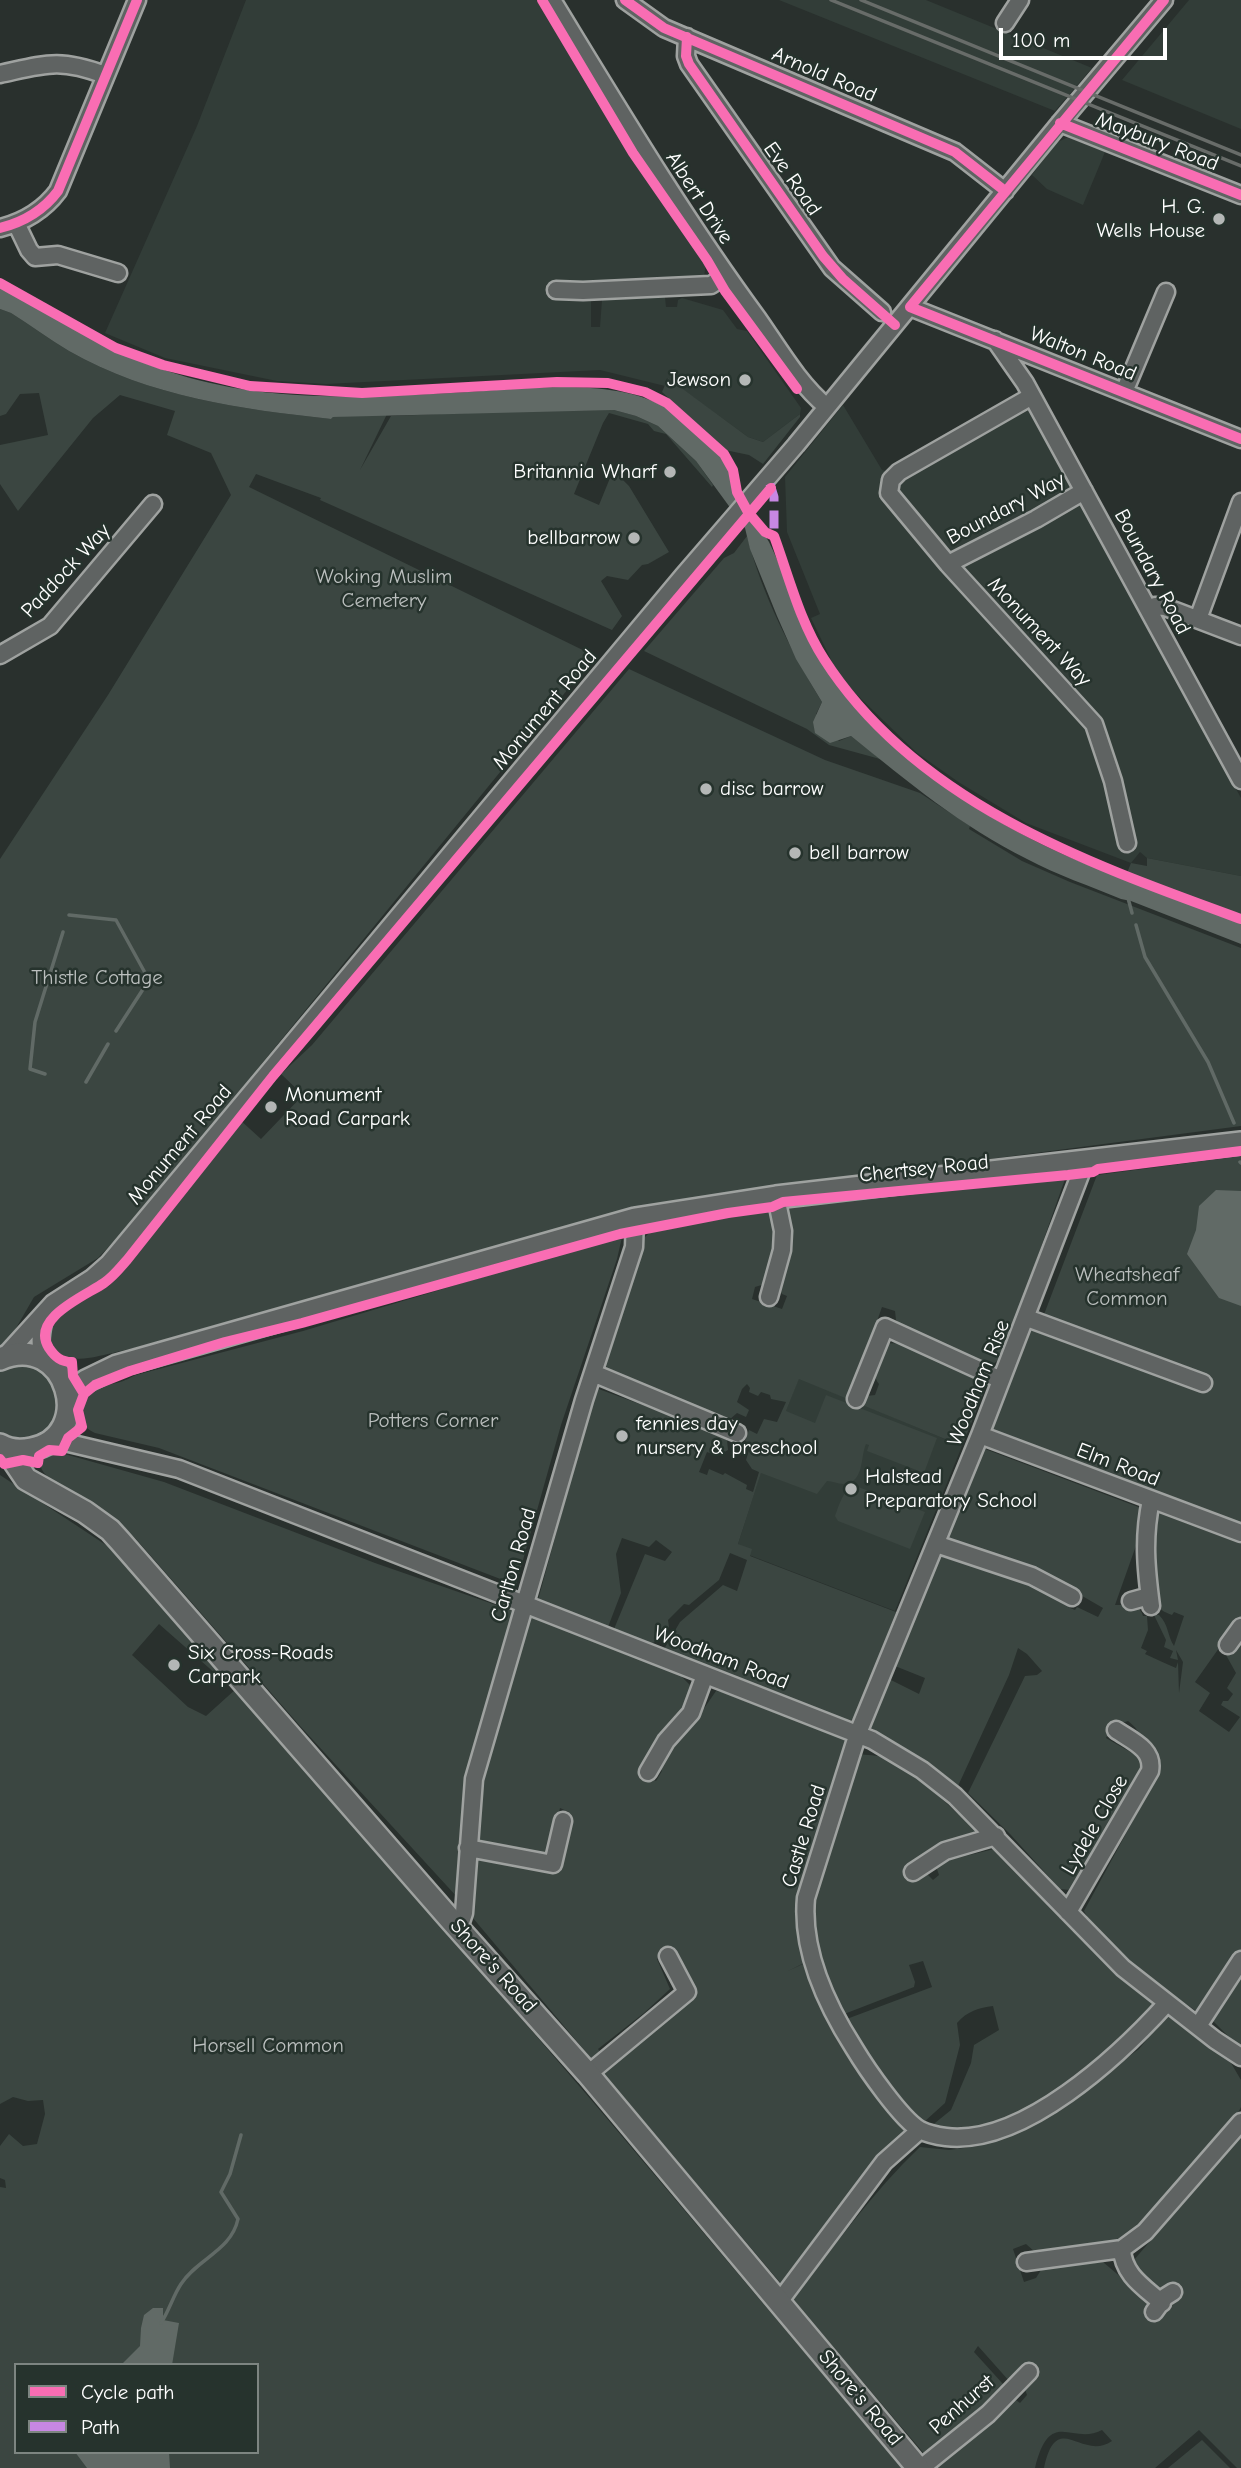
<!DOCTYPE html>
<style>
body{margin:0}
#map{position:relative;width:1241px;height:2468px;overflow:hidden;background:#29302d;font-family:"Comic Neue",sans-serif}
canvas{display:block}
.legend{position:absolute;left:14px;top:2363px;width:245px;height:91px;box-sizing:border-box;background:#26332d;border:2px solid #7d8581;margin:0;padding:9px 12px;list-style:none;font-size:21px;color:#fff}
.legend li{display:flex;align-items:center;gap:14px;height:35px}
.legend b{width:35px;border:2px solid #7d8581}
.scale{position:absolute;left:999px;top:28px;width:168px;height:32px;box-sizing:border-box;border:4px solid #fff;border-top:0;padding-left:9px;font-size:21px;line-height:24px;white-space:nowrap;color:#fff;-webkit-text-stroke:5px #26332d;paint-order:stroke}
</style>
<div id="map">
<canvas width="1241" height="2468"></canvas>
<ul class="legend">
<li><b style="height:9px;background:#f96db3"></b>Cycle path</li>
<li><b style="height:9px;background:#c787e3"></b>Path</li>
</ul>
<div class="scale">100 m</div>
</div>
<script>
const c = document.querySelector('canvas').getContext('2d');
c.lineJoin = 'round';
function fillPath(path, color) { c.fillStyle = color; c.fill(path, 'evenodd'); }
function stroke(path, color, width, dash) { c.strokeStyle = color; c.lineWidth = width; c.lineCap = dash ? 'butt' : 'round'; c.setLineDash(dash || []); c.stroke(path); }
function label(font, color, halo, rows, align = 'center') {
  c.font = font + ' "Comic Neue",sans-serif'; c.lineWidth = 5; c.setLineDash([]); c.textBaseline = 'middle'; c.strokeStyle = halo; c.fillStyle = color; for (const [text, x, y, turn = 0] of rows) {
    c.save(); c.translate(x, y); c.rotate((+turn || 0) * Math.PI / 180); c.textAlign = isNaN(turn) ? turn : align; if (halo) c.strokeText(text, 0, 0); c.fillText(text, 0, 0); c.restore();
  }
}
const built = new Path2D(`
 M246,0H538L608,119L706,263L704,277L591,283V327H600L602,300L665,297L666,307H677L678,300L682,298L723,310L737,329L747,331L801,408L800,414L763,442L748,437L667,378L665,386L600,370L326,384L277,381L165,358L105,333L197,126Z
 M779,0H926L1092,68L1055,111Z
 M1189,0H1241V129L1122,80Z
 M1068,137L1105,152L1083,205L1047,189L1032,175L1056,143Z
 M843,405L882,470L909,476L1029,410L1241,798V876L1147,858L1140,852L1131,863L1026,823L960,783L917,753L850,688L835,668L811,618L820,614L787,532L785,477Z
 M799,1378L962,1446L895,1611L749,1555L738,1544L761,1472Z`);
const green = new Path2D(`
 M0,309L11,313C30,325 49,339 69,351C150,397 240,409 331,419L333,417L388,412L360,470L391,416L519,411L614,410L636,416L658,426L696,461L713,485L712,487L666,434L654,431L648,424L609,413L603,423L574,494L599,505L610,478L615,481L618,475L629,486L669,552L648,564L642,565L628,580L607,576L601,581L622,616L612,630L320,500L321,498L256,474L249,487L595,656L133,1221L98,1258L34,1297L12,1335L0,1346V859L108,695L231,495L211,453L167,435L175,411L120,395L93,418L18,511L0,484V445L48,435L39,393L20,394L6,414L0,416Z
 M668,378L748,437L763,442L800,414V417L763,464L749,455L725,450L662,392Z
 M747,536C762,595 791,651 822,702L816,714L839,741L851,736L880,759L829,745L807,729L644,651L724,558L734,553Z
 M629,669L825,760L920,793L970,826L969,829L1022,861L1070,882L1241,948V1126L685,1199L637,1209L482,1250L135,1348C111,1351 54,1376 49,1338L51,1329L61,1314L109,1286L130,1263L239,1119L261,1139L303,1095L281,1074L312,1045Z
 M1147,858L1241,876V915L1127,873L1131,863L1147,866Z
 M1241,1156V1523L991,1433L1007,1386L1033,1325H1040L1097,1175Z
 M1065,1179L1003,1355L998,1361L988,1366L901,1326L896,1320L895,1311L882,1307L850,1398L875,1395L879,1384C870,1374 880,1354 887,1344C904,1338 968,1370 981,1382L983,1394L962,1446L799,1379L786,1411L815,1423L826,1395L937,1438L924,1473L867,1451L869,1445L866,1444C860,1457 865,1483 843,1484C838,1484 832,1481 827,1481L817,1494L761,1473L738,1544L752,1549L750,1556L896,1612L855,1718L849,1721L664,1649L680,1622L723,1585L737,1591L747,1560L730,1553L719,1580L689,1605L684,1604L668,1620L669,1627L652,1644L614,1629L645,1554L665,1561L672,1552L656,1540L649,1547L622,1538L616,1554L621,1593L608,1627L538,1600L596,1388L724,1435L727,1440L728,1450L721,1454L713,1451L712,1454L707,1452L699,1472L707,1475L709,1469L723,1475L725,1473L747,1485L746,1489L753,1492L759,1472L752,1469L746,1460L751,1444L745,1441L749,1430L757,1434L764,1419L777,1422L786,1402L771,1399L770,1395L761,1392L758,1396L749,1392L750,1388L747,1384L742,1389L737,1402L749,1410L746,1417L737,1413L729,1420L615,1376L608,1371L604,1360L641,1241L651,1231L772,1210L777,1238L765,1284L755,1287L752,1299L782,1309L787,1296L782,1294L779,1289L785,1203Z
 M622,1237L617,1259L561,1425L516,1585L159,1448L95,1433C87,1429 82,1425 81,1416C79,1390 101,1387 120,1382C125,1381 131,1377 136,1375L303,1331L586,1246Z
 M24,1362L48,1372C51,1380 59,1390 60,1398C60,1402 58,1405 57,1409C52,1437 23,1444 0,1433V1368Z
 M985,1449L1141,1508L1138,1540L1115,1605C1127,1605 1139,1602 1143,1616H1147L1148,1630L1141,1648L1147,1651L1145,1654C1155,1659 1165,1663 1176,1668L1178,1662L1179,1693L1183,1662L1176,1650L1178,1660L1170,1658L1173,1651L1164,1647L1166,1640L1154,1615H1159C1169,1625 1167,1635 1174,1646L1184,1616L1174,1612L1172,1615C1167,1613 1161,1611 1158,1606C1150,1593 1153,1535 1154,1517L1158,1513L1241,1544V1617L1195,1682L1210,1693L1199,1711L1229,1732L1240,1717L1221,1705L1223,1701H1228L1233,1694L1227,1688L1236,1673L1226,1655L1241,1632V1950L1199,2013C1165,1989 1102,1949 1084,1911L1160,1771C1160,1753 1155,1749 1143,1738C1137,1731 1137,1728 1128,1721L1122,1723L1115,1720L1106,1738L1139,1757L1141,1767L1070,1890L1060,1889L1010,1834L968,1793L1025,1676L1037,1675L1042,1671L1027,1654L1018,1648L1009,1675L958,1786L928,1762L871,1728L889,1679L919,1694L925,1678L895,1666L940,1556C951,1561 961,1559 972,1562C1006,1572 1038,1584 1069,1601L1068,1607L1075,1610L1077,1607L1098,1617L1103,1608L1077,1593L946,1541Z
 M54,1451L164,1482L375,1563L516,1612L464,1808L458,1898L301,1727L136,1539C126,1530 117,1520 107,1513C100,1508 91,1500 84,1497C72,1492 35,1477 41,1460C43,1453 48,1452 54,1451Z
 M0,1475L112,1549L223,1669L217,1675L159,1624L132,1655L188,1707L206,1716L237,1688L593,2102L902,2468H0V2187L6,2188L5,2180L0,2178V2146L9,2134L23,2146L37,2144L45,2114L43,2100L28,2101L13,2097L0,2104ZM16,2365H257V2452H16Z
 M853,1485L925,1512L910,1549L838,1521L835,1516C839,1505 843,1491 853,1485Z
 M530,1616L680,1675L693,1688C682,1720 652,1741 638,1773L656,1781L662,1771L660,1768L663,1759L692,1726L716,1691L722,1692L846,1740L836,1785L796,1904V1921L804,1963L788,1971L803,1964L836,2038L875,2095L909,2132L783,2286L467,1911L472,1853L550,1869L562,1862L561,1851L569,1812L560,1808L548,1857L472,1845L480,1772L504,1690ZM673,1950L693,1992L609,2062L598,2049L644,2013L670,1989L657,1959Z
 M858,1754C867,1755 877,1755 886,1758C912,1767 954,1811 976,1831L941,1847L925,1872L933,1880L939,1875L936,1866L941,1862L994,1849L1107,1963L1158,2008C1104,2055 1035,2127 961,2135C952,2136 939,2130 930,2127L951,2110L971,2063L974,2045L999,2030L993,2006C979,2008 967,2011 957,2023L960,2045L945,2103L924,2122C901,2116 859,2042 844,2020L932,1987L923,1961L909,1965L915,1982L914,1987L839,2016L808,1927L817,1883L833,1827H838Z
 M1241,1976V2045L1233,2041L1211,2019Z
 M1167,2015L1231,2063L1241,2080V2107L1234,2121L1141,2227L1118,2241L1035,2252L1026,2244L1013,2249L1024,2282L1036,2278L1041,2270L1047,2268L1103,2262L1149,2301L1144,2313L1156,2323L1179,2296L1168,2286L1161,2289C1151,2287 1135,2272 1133,2261L1241,2136V2468H1237L1199,2430L1155,2468H1044C1057,2408 1081,2462 1112,2441L1102,2430C1072,2446 1050,2406 1035,2468H936L976,2431L991,2423L1011,2402L1016,2400L1020,2403L1027,2395L1025,2389L1028,2381L1010,2382L978,2346L974,2352L1003,2384L1004,2389L927,2457L793,2300C833,2247 872,2193 920,2147L949,2150L978,2146L1020,2130L1061,2106L1139,2049Z
 M1202,2440L1230,2468H1168Z`);
const water = new Path2D(`
 M0,286C28,298 52,316 78,331C127,360 185,380 241,389C310,400 381,396 451,393C515,390 610,375 667,408C691,421 716,448 730,471C736,480 733,491 738,499C747,515 761,527 769,542C789,583 801,627 826,665C883,753 983,821 1079,861C1132,883 1187,902 1241,922V944L1131,901L1121,899C1090,886 1057,875 1027,859C962,827 907,781 851,736L830,743L815,733L813,722L822,702L796,659L777,616L750,549L745,528L696,461L658,426L636,416L614,410L333,417L331,419C240,409 150,397 69,351C49,339 30,325 11,313L0,309Z
 M1216,1190L1241,1191V1306L1219,1298L1187,1254L1196,1230L1199,1206Z
 M153,2308H163V2320L179,2323L172,2365H121L140,2346L141,2328L144,2315Z
 M75,2452H169L170,2468H87Z`);
const stream = new Path2D(`
 M1128,898L1132,913
 M69,915L116,920L149,980L116,1031
 M1136,925L1145,957L1208,1062L1234,1123
 M45,1074L30,1069L35,1022L63,932
 M86,1082L108,1044
 M1240,1162L1241,1163
 M161,2323C169,2311 173,2296 181,2284C198,2258 231,2251 238,2219L221,2192L230,2174L241,2135`);
const minor = new Path2D(`
 M552,0C618,108 683,217 758,319C779,349 799,384 827,407
 M625,0L664,28L955,152L1005,191
 M1005,23L1020,0
 M687,37L686,56L689,64L832,268L882,312
 M0,74C46,64 59,58 105,75
 M1060,123L1241,195
 M16,223L29,250L35,257L58,255L118,273
 M0,228C24,222 43,211 58,191L137,0
 M556,290L583,291L711,285L725,276
 M910,307L1241,439
 M995,340L1025,383L1241,780
 M1124,392L1166,292
 M1032,396L899,472L891,480L889,493L948,564L1094,724L1113,781L1127,843
 M948,564L1036,519L1084,491
 M1148,609L1155,606L1165,607L1241,636
 M1198,619L1241,502
 M0,655L50,626L153,504
 M1085,1162L980,1435L858,1733L806,1898C801,1951 826,2004 854,2048C866,2068 901,2119 920,2130C928,2134 938,2136 946,2137C1023,2146 1119,2056 1167,2003
 M769,1297L782,1250L783,1231L776,1197
 M1027,1318L1203,1383
 M4,1357L53,1303L92,1278L109,1263L683,576L796,445L1060,123L1164,0
 M44,1360C38,1343 41,1331 45,1314
 M593,1373L737,1433
 M856,1399L885,1327L1001,1380
 M980,1435L1241,1533
 M52,1439L179,1469L872,1740L922,1770L955,1796L1123,1968L1215,2040L1241,2057
 M936,1544L1032,1576L1072,1597
 M1131,1601L1149,1596
 M1151,1606C1146,1568 1143,1538 1151,1500
 M1228,1645L1241,1627
 M648,1772L666,1741L691,1713L705,1675
 M468,1848L553,1864L563,1821
 M913,1872L945,1851L996,1836
 M1068,1912L1150,1771C1154,1749 1132,1741 1116,1730
 M459,1928L464,1913L474,1779L584,1400L634,1247L635,1219
 M1198,2026L1241,1960
 M588,2074L687,1992L668,1956
 M1026,2262L1122,2249
 M779,2302L884,2162L920,2130
 M1162,2303C1144,2287 1123,2275 1122,2249L1145,2232L1241,2122
 M1154,2312L1165,2297L1173,2292
 M921,2468L988,2414L1029,2372`);
const major = new Path2D(`
 M0,1359C68,1330 97,1437 31,1449C21,1451 10,1451 0,1445
 M68,1395L86,1381L117,1366L635,1219L776,1197L1241,1143
 M5,1448L26,1479L85,1512L110,1530L120,1541L450,1919L588,2074L918,2468`);
const rail = new Path2D(`
 M831,0L1241,166
 M861,0L1241,155`);
const quiet = new Path2D(`
 M770,484L774,497V536`);
const cycleway = new Path2D(`
 M542,0L633,153L707,260L725,291L797,389
 M625,0L664,28L955,152L1005,191
 M1164,0L910,307L1241,439
 M687,37L686,56L689,64L823,256L843,279L895,325
 M1060,123L1241,195
 M0,228C24,222 43,211 58,191L137,0
 M0,283L116,348L163,365L250,386L362,393L557,382L608,383L645,392L667,403L724,454L733,470L737,492L748,512L765,532L774,536C789,577 800,622 824,659C916,803 1089,864 1241,919
 M84,1394L73,1376L72,1362C61,1362 55,1357 49,1348C30,1318 85,1296 104,1283C113,1277 120,1268 127,1260L273,1076L771,488
 M0,1459L4,1464L23,1460L38,1463L39,1456L49,1450L62,1451L68,1438L82,1427L78,1410L84,1394L95,1385L130,1371L225,1342L302,1323L620,1234L728,1213L772,1207L783,1202L1068,1175L1093,1172L1098,1169L1241,1151`);
const markers = [
 [1219,219,7,"#b4b7b6"],
 [745,380,7,"#b4b7b6"],
 [670,472,7,"#b4b7b6"],
 [634,538,7,"#b4b7b6"],
 [706,789,7,"#b4b7b6"],
 [795,853,7,"#b4b7b6"],
 [271,1107,7,"#b4b7b6"],
 [622,1436,7,"#b4b7b6"],
 [851,1489,7,"#b4b7b6"],
 [174,1665,7,"#b4b7b6"]
];
const streetNames = [
 ["Arnold Road",824,75,23],
 ["Maybury Road",1157,142,21],
 ["Eve Road",792,179,55],
 ["Albert Drive",699,198,57],
 ["Walton Road",1083,354,22],
 ["Boundary Way",1006,509,-28],
 ["Paddock Way",66,571,-47],
 ["Boundary Road",1152,572,62],
 ["Monument Way",1039,632,47],
 ["Monument Road",545,710,-50],
 ["Monument Road",180,1145,-50],
 ["Chertsey Road",924,1169,-6],
 ["Woodham Rise",979,1383,-68],
 ["Elm Road",1118,1465,21],
 ["Carlton Road",514,1565,-74],
 ["Woodham Road",721,1658,21],
 ["Lydele Close",1095,1825,-60],
 ["Castle Road",804,1836,-73],
 ["Shore's Road",493,1966,48],
 ["Shore's Road",860,2398,50],
 ["Penhurst",962,2405,-41]
];
const poiNames = [
 ["H. G.",1205,207,"right"],
 ["Wells House",1205,231,"right"],
 ["Jewson",731,380,"right"],
 ["Britannia Wharf",656,472,"right"],
 ["bellbarrow",620,538,"right"],
 ["disc barrow",720,789],
 ["bell barrow",809,853],
 ["Monument",285,1095],
 ["Road Carpark",285,1119],
 ["fennies day",636,1424],
 ["nursery & preschool",636,1448],
 ["Halstead",865,1477],
 ["Preparatory School",865,1501],
 ["Six Cross-Roads",188,1653],
 ["Carpark",188,1677]
];
const parkNames = [
 ["Woking Muslim",384,577],
 ["Cemetery",384,601],
 ["Thistle Cottage",97,978],
 ["Wheatsheaf",1127,1275],
 ["Common",1127,1299],
 ["Potters Corner",433,1421],
 ["Horsell Common",268,2046]
];
fillPath(built, '#323d38');
fillPath(green, '#3b4641');
fillPath(water, '#616a66');
stroke(stream, '#616a66', 3.5);
stroke(minor, '#9fa2a0', 21);
stroke(major, '#9fa2a0', 26);
stroke(minor, '#5f6362', 16);
stroke(major, '#5f6362', 21);
stroke(rail, '#686c69', 3.5);
stroke(quiet, '#c787e3', 9, [18, 9]);
stroke(cycleway, '#f96db3', 10);
for (const [x, y, r, color] of markers) { const dot = new Path2D(); dot.arc(x, y, r, 0, 2 * Math.PI); c.fillStyle = color; c.fill(dot); stroke(dot, '#26332d', 2.5); }
label('21px', '#fff', '#26332d', streetNames);
label('21px', '#fff', '#26332d', poiNames, 'left');
label('21px', '#bbbfbe', '#26332d', parkNames);
</script>
